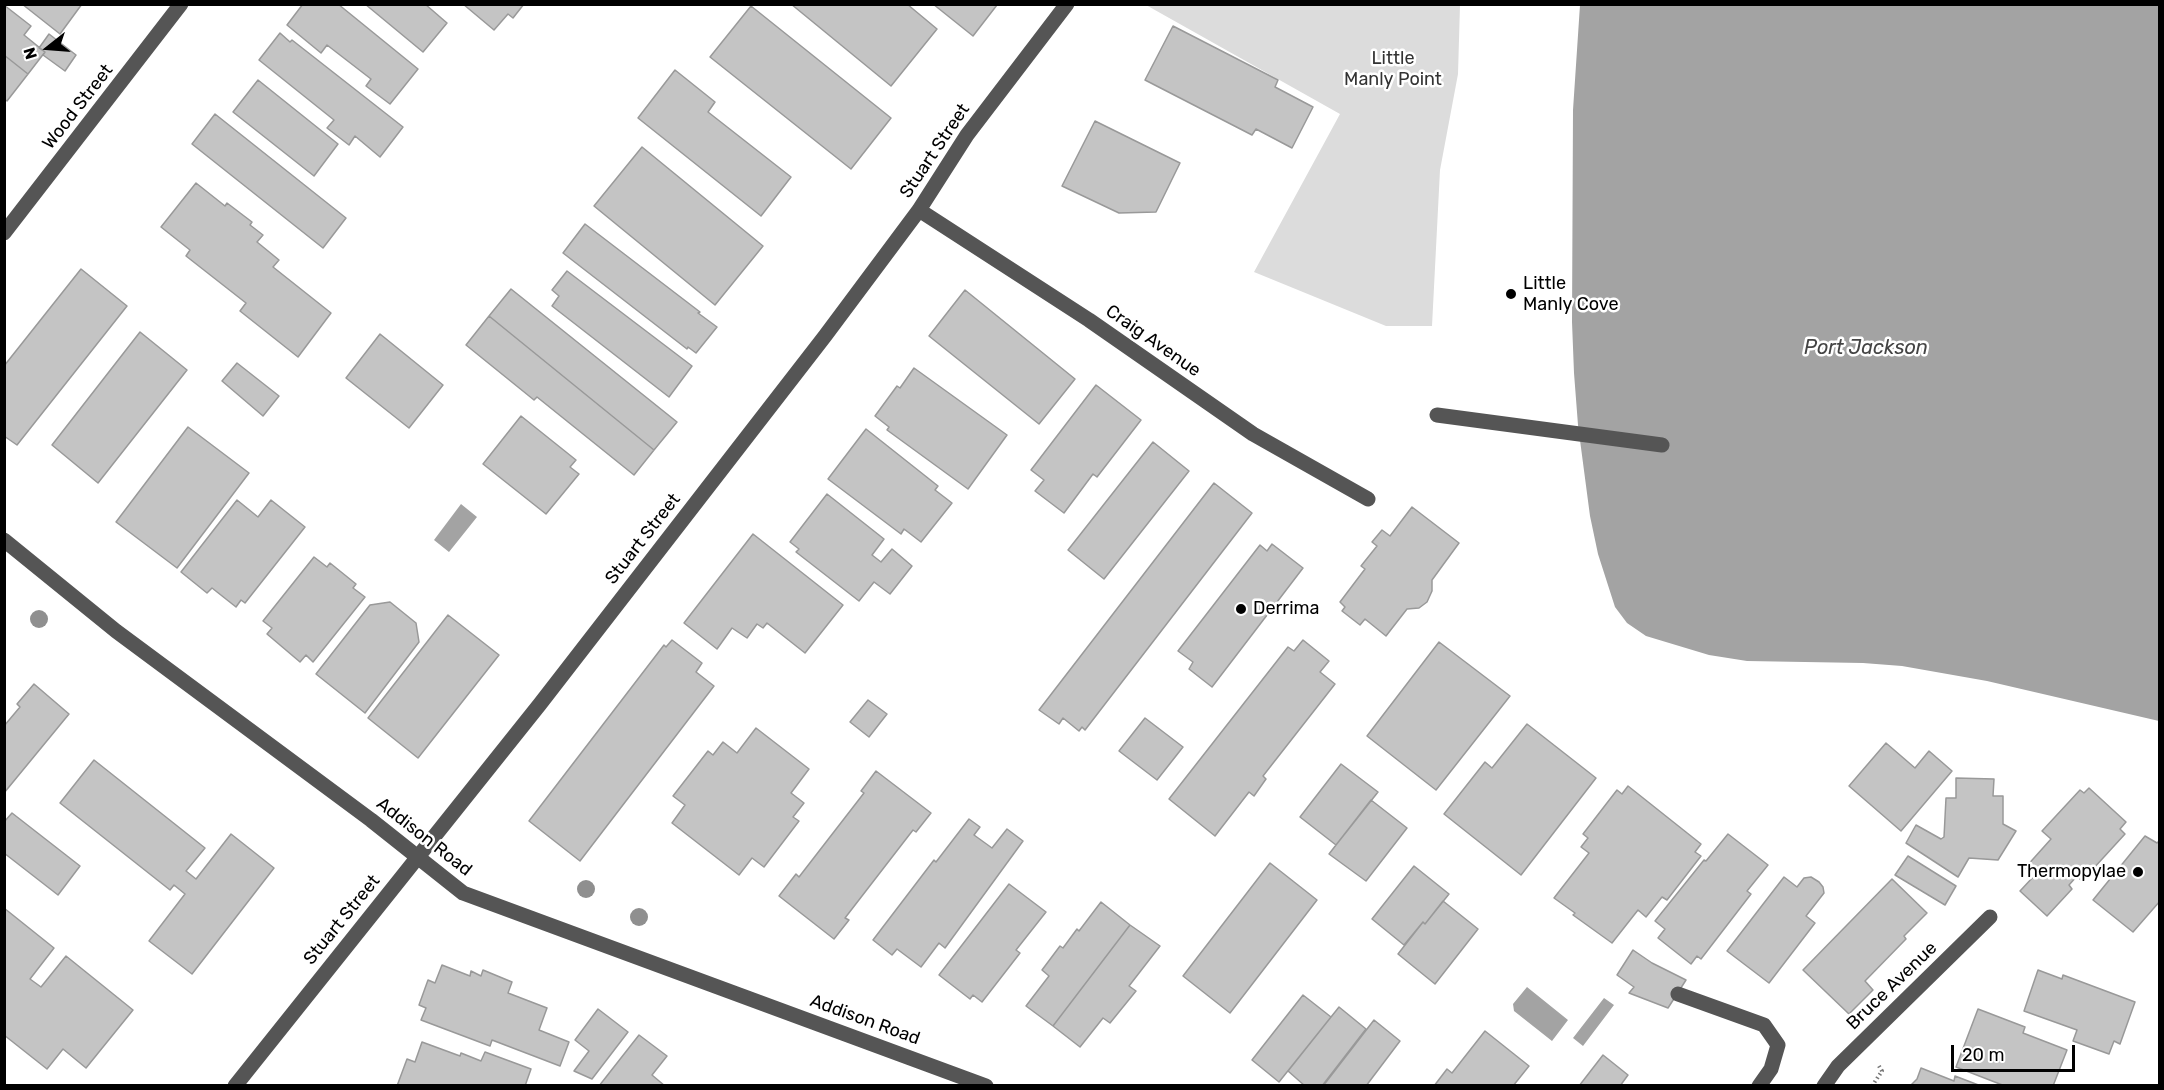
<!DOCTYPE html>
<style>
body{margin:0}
#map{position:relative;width:2164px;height:1090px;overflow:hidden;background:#fff;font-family:Rubik,sans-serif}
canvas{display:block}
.frame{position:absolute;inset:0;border:6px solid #000;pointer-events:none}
.north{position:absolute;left:18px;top:18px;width:60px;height:60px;-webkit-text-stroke:4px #fff;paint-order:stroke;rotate:253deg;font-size:16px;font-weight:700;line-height:24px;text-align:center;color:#000}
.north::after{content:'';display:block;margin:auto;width:21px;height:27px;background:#000;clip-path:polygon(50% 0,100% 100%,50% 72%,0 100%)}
.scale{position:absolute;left:1951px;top:1045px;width:124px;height:27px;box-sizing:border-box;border:3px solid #000;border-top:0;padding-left:8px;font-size:18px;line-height:21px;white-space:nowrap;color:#000;-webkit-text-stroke:4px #fff;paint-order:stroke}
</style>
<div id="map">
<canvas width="2164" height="1090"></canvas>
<div class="frame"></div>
<div class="north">N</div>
<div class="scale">20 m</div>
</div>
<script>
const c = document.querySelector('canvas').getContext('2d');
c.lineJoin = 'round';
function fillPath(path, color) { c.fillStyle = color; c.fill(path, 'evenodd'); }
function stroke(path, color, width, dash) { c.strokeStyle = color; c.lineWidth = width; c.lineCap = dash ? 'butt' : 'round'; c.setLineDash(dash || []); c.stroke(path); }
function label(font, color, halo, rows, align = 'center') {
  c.font = font + ' Rubik,sans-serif'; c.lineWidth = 5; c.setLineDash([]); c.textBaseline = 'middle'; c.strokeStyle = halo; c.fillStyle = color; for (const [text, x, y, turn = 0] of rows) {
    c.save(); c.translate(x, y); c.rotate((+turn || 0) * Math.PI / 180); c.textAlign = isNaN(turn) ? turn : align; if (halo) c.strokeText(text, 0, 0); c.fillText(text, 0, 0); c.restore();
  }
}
const green = new Path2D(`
 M1146,5H1460L1458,74L1440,170L1432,326H1386L1254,272L1340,114Z`);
const water = new Path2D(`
 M1580,5H2159V721L1987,681L1902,666L1863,663L1747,661L1709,655L1646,636L1627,623L1615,607L1598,554L1590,516L1578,425L1574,373L1572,322L1573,110Z
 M461,504L477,517L449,552L434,540Z
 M1527,987L1568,1020L1552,1041L1514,1011L1513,1004Z
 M1604,998L1614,1005L1583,1046L1573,1038Z`);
const building = new Path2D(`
 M22,4H82L60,34Z
 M303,4H338L418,69L390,104L366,86L371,79L327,45L321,53L287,25Z
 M365,4H425L447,23L423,52Z
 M463,4H524L513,18L508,14L494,30Z
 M791,4H907L937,29L891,86Z
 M933,4H996L997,5L973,36Z
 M4,5L31,26L24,35L45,52L28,74L4,55Z
 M751,6L891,118L851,169L710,57Z
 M1173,26L1278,80L1275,87L1313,107L1292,148L1256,129L1252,135L1145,80Z
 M280,33L290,42L292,40L403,127L380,157L355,136L349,145L327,128L334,120L259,60Z
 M49,34L76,55L65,71L43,55L45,52L39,48Z
 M4,55L28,74L7,101L4,99Z
 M675,70L715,102L708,112L791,177L761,216L638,118Z
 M258,80L338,144L314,176L233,112Z
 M215,114L346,218L323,248L192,144Z
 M1095,121L1180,163L1156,212L1119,213L1062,186Z
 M642,147L763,246L715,305L594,206Z
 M196,183L225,206L227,203L252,222L250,225L263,235L257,242L279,260L273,267L331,313L298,357L240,311L246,303L186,256L190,250L161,227Z
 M585,224L700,312L698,313L717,327L696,353L688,347L687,349L563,253Z
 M81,269L127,306L17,445L4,436V366Z
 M567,271L692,366L669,397L552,306L559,296L552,290Z
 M511,289L677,422L654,450L489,316Z
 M965,290L1075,379L1039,424L929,336Z
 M489,316L654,450L634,475L537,397L534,400L466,345Z
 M140,332L187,370L98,483L52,445Z
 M380,334L443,385L409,428L346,378Z
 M237,363L279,396L263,416L222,381Z
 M914,368L1007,435L968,489L887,430L889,427L875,416L897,386L900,388Z
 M1096,385L1141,420L1097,477L1093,474L1064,513L1035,491L1044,480L1031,470Z
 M521,416L576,460L570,467L579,474L546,514L483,464Z
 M188,427L249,473L177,568L116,522Z
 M866,429L938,486L935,490L952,503L921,542L904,529L901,534L828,479Z
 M1153,442L1189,471L1104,579L1068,550Z
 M1214,483L1252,513L1085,730L1082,727L1079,731L1063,718L1059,724L1039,710Z
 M827,494L884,539L872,555L881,562L892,549L912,566L890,594L874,582L859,601L796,552L799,549L790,542Z
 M237,500L258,517L271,500L305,527L245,603L241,600L236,607L212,588L207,593L181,572Z
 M1412,507L1459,543L1432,580V591L1427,602L1419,608L1407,609L1386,636L1365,619L1360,625L1342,611L1345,607L1340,602L1365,569L1361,566L1377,546L1372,542L1382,530L1390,536Z
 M753,534L843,605L805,653L767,623L763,628L757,624L747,638L732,628L717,649L684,623Z
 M1272,544L1303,568L1212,687L1189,669L1193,662L1178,651L1260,545L1267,551Z
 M314,557L327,567L330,563L356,584L353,588L365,597L313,662L306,655L300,662L267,634L272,628L263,621Z
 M390,602L416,623L419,642L365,713L316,674L370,605Z
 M448,615L499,655L418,758L368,718Z
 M672,640L702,663L696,672L714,686L580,861L529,821L664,645L666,647Z
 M1303,640L1329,661L1320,672L1335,684L1263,776L1266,779L1254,796L1249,792L1215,836L1169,799L1288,647L1294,651Z
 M1439,642L1510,696L1436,790L1367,736Z
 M34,684L69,714L4,793V726L20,707L17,704Z
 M868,700L887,714L869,737L850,722Z
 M1145,718L1183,747L1157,780L1119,751Z
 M1527,724L1596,778L1521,875L1444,814L1485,762L1492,768Z
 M756,728L809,769L791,793L804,803L793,817L799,821L764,867L752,858L739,875L672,823L685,805L673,796L708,751L713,755L723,742L737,753Z
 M1886,743L1915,768L1929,751L1952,771L1901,831L1849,786Z
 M94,760L205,848L186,871L196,879L231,834L274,868L192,974L149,941L185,894L174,885L170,890L60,803Z
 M1341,764L1378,792L1336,845L1300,817Z
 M876,771L931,813L916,832L913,830L845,918L849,920L834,939L779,896L796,874L799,877L864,793L861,791Z
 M1956,778L1994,779L1993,796H2003V824L2016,831L1998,860L1969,858L1958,877L1906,843L1916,825L1941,839L1944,837L1946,798H1956Z
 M1628,786L1701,844L1695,852L1701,856L1667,900L1662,897L1646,917L1638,910L1612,943L1573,915L1575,913L1554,898L1589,853L1581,847L1588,838L1583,834L1617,790L1622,794Z
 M2089,788L2126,822L2120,829L2125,834L2082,881L2077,876L2069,885L2072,889L2047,916L2020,891L2034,876L2025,868L2051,839L2042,831L2080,790L2084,793Z
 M1371,800L1407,828L1366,881L1329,854Z
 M12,813L80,866L58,895L4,853V822Z
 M969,819L980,827L974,835L992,848L1007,829L1023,841L945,948L939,943L921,967L897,949L892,955L873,940L934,860L936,862Z
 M1728,834L1768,865L1747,891L1751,894L1701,959L1697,956L1691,964L1658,938L1665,929L1655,921L1704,860L1706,861Z
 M2145,836L2157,843L2160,840V901L2133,932L2093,900Z
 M1908,856L1956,886L1945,905L1895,875Z
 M1270,863L1317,900L1230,1013L1183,976Z
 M1414,866L1449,894L1425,924L1423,922L1404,945L1372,919Z
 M1784,877L1797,887L1804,878L1811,877L1819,882L1823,887L1824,893L1806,916L1815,923L1769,983L1727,951Z
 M1892,879L1927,913L1904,936L1906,939L1865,981L1873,990L1849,1014L1803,970Z
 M1009,884L1046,912L1016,950L1020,953L982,1002L973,995L970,999L939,975Z
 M1443,901L1478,929L1435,984L1398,954L1423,922L1425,924Z
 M1101,902L1130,925L1053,1026L1026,1006L1049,976L1042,970L1060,946L1063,948L1077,929L1079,931Z
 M4,908L54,948L30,979L41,987L66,956L133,1010L86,1068L63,1049L47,1069L4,1035Z
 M1130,925L1160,946L1129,986L1136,991L1110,1023L1103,1018L1080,1047L1053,1026Z
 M1633,950L1652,963L1686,980L1668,1008L1629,993L1634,987L1617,975Z
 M442,965L470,976L471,971L481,976L483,970L512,982L508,993L547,1008L539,1030L569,1042L560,1066L492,1040L490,1046L421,1020L426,1008L419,1005L428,980L435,983Z
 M2038,970L2062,979L2063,975L2135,1002L2120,1044L2114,1041L2109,1054L2073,1041L2077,1030L2024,1011Z
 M1303,995L1331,1017L1279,1082L1252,1060Z
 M1339,1007L1366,1029L1322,1086H1305L1288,1071Z
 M598,1009L628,1032L592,1079L574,1071L589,1051L575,1040Z
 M1978,1009L2025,1027L2023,1033L2067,1050L2053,1086H2005L1956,1067Z
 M1374,1020L1400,1041L1366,1086H1323Z
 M1485,1031L1529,1066L1513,1086H1434L1447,1069L1452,1073Z
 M639,1035L667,1056L652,1075L665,1086H599Z
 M422,1042L460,1056L461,1053L481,1061L485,1052L531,1069L525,1086H397L407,1059L415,1062Z
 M1603,1055L1628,1075L1620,1086H1579Z
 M1921,1068L1954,1081L1955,1076L1981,1086H1910L1917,1079Z`);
const path = new Path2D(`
 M1872,1086L1882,1071L1879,1066`);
const minor = new Path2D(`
 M919,210L1089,320L1253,434L1368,499
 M4,233L181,4
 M1437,415L1662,445
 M4,540L116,631L371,820L463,893L986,1086
 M1678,994L1764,1025L1778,1045L1771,1069L1759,1086
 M235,1086L540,704L825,336L919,210L967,135L1067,4
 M1824,1086L1838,1066L1990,917`);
const trees = [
 [39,619],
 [586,889],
 [639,917]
];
const markers = [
 [1511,294,6,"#000"],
 [1241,609,6,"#000"],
 [2138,872,6,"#000"]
];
const parkNames = [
 ["Little",1393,59],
 ["Manly Point",1393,80]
];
const streetNames = [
 ["Wood Street",78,107,-52],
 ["Stuart Street",935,151,-56],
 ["Craig Avenue",1153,341,35],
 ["Stuart Street",643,539,-52],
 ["Addison Road",424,837,38],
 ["Stuart Street",342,920,-51],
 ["Bruce Avenue",1892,986,-44],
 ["Addison Road",865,1020,20]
];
const poiNames = [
 ["Little",1523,284],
 ["Manly Cove",1523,305],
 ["Derrima",1253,609],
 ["Thermopylae",2126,872,"right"]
];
const waterNames = [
 ["Port Jackson",1866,348]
];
fillPath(green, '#dcdcdc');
fillPath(water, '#a3a3a3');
fillPath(building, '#c4c4c4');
stroke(building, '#999', 1.5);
stroke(path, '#777', 4, [1.5, 3]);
stroke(minor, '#555', 15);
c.fillStyle = '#8f8f8f';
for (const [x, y] of trees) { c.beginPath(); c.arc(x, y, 9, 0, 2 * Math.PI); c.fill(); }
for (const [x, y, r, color] of markers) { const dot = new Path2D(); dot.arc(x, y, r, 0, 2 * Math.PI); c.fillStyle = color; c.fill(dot); stroke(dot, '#fff', 2); }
label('18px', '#333', '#fff', parkNames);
label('18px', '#000', '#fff', streetNames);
label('18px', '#000', '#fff', poiNames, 'left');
label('italic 20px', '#444', '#fff', waterNames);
</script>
